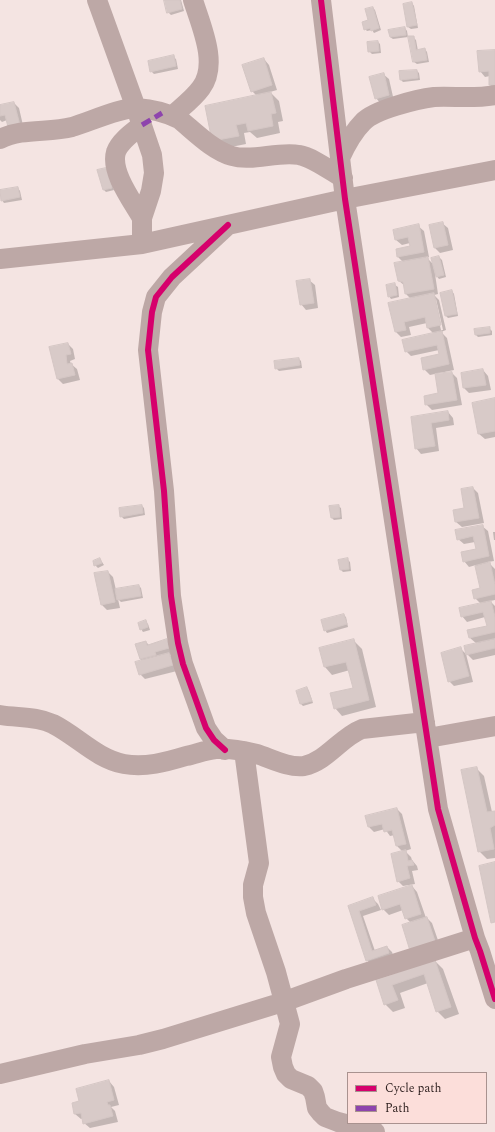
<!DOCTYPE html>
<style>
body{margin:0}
#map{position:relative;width:495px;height:1132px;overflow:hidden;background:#f4e4e2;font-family:Spectral,serif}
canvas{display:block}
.legend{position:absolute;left:347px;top:1072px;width:140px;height:52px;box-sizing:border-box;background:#fcdeda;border:1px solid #a9928f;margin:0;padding:5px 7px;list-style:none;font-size:12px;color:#2d1f1e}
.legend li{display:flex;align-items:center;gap:8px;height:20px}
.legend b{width:20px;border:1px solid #a9928f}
</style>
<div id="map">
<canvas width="495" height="1132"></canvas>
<ul class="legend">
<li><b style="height:5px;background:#d6006c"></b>Cycle path</li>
<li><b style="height:5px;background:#8e44ad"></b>Path</li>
</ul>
</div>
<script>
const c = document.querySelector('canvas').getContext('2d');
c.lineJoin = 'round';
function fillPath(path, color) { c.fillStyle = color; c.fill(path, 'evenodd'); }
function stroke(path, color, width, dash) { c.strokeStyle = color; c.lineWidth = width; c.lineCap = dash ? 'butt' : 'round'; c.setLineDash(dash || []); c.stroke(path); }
const shadow = new Path2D(`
 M165,0H181L184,11L171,15L168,12Z
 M412,3L414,6L418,28L411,29L408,27Z
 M373,8L375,10L381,30L374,33L372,30L367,31L365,29L369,21Z
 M405,28L407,31L408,37L393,39L390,37Z
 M413,37L416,40L418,51L425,49L427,52L429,62L417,64L414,62Z
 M378,42L380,44L381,53L372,54L369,51Z
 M495,51V89L490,85V76L485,77L480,71Z
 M173,57L176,59L178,69L154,74L151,71Z
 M264,59L269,65L277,90L270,92L279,101L283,121L278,122L280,133L257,138L250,132L244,133L246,144L221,149L213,141L257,96L252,91Z
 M417,71L419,73L420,80L403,82L401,80Z
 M383,74L389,79L394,101L381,104L376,98Z
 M14,103L19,108L25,134L7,120L2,122L0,120V106Z
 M98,171H108L114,190L106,192L104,190Z
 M18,188L20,191L22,200L4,203L2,200Z
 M442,223L448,228L453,250L440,253L435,248Z
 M418,226L424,231L429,257H426L434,265L439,257L442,260L446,277L439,279L435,274L438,294L434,295L439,300L446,330L441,332L447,338L454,370L430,375L424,369L440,355L439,350L411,356L406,351L434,334L428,328L427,323L409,327L411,335L401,337L396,332L390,304L411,299L406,294L405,286L399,281L404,263L398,257L397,250L411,247L410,243L402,245L396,240L394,231ZM434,299H436L443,330H441Z
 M309,280L315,285L318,308L306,310L301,304Z
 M395,285L398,287L399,297L391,299L389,296Z
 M452,291L454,294L458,316L448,318L446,316Z
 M489,328L492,331V335L478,337L476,335L475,330Z
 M68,344L73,349L75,359L70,361L71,364L77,369L80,380L63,384L57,378Z
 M299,359L301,361L302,368L279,371L276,368Z
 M483,370L488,376L491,390L469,393L464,388L462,374Z
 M452,373L457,378L462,405L432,410L426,404L439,394Z
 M495,400V437L485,439L479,434Z
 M448,412L453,418L454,425L436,428L439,451L421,454L416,448L412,418Z
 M473,488L478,493L484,523L462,527L456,522L465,509Z
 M142,506L144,508L145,515L124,519L121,516Z
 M338,506L341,508L342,519L334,520L331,517Z
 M482,526L488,531L494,561L488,562L495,569V600L490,601L495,606V655L473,660L467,654L477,644L470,638L488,627L485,617L467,622L462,616L481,604L475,598L482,589L476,565L469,567L464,561L477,550L475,542L464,544L458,539Z
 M493,532H495V540H494Z
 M100,559L104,565L98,568L95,565Z
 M347,559L350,562L351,571L343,572L341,570L339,560Z
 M108,572L113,577L116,590L139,586L141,588L143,598L121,602L118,599L120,608L107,610L102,605L95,574Z
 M343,615L346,617L348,627L327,633L325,630Z
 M146,622L148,624L150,630L143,632L141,629Z
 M167,641L172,646L174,653L170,655L174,659L177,671L145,679L140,674L142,661L140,659L137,645L146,642L149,645Z
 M354,641L362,649L376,707L342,716L335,708L354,689L350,670L332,675L325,667Z
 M461,649L466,654L473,682L454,686L449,681Z
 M307,688L309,691L313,703L303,706L301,704Z
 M476,768L484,776L492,812H495V858L487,859L479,851Z
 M397,809L402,814L411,849L405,851L411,857L412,860L417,866L418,870L412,871L415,884L403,886L398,881L403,852L397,846L395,835L390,836L385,829L374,832L369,827L366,817Z
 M412,886L417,892L426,918H427L432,923L440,946L411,923L406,918L403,910L389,915L383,909Z
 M373,899L378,904L381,910L363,916L375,951L387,947L392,952L394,958L372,966L367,960L349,906Z
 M435,961L443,969L459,1014L445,1019L437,1011L428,983L400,993L405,1008L393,1012L385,1004L377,981Z
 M109,1081L114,1087L119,1105L111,1107L115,1111L118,1122L90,1128L84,1123L83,1118L81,1119L75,1114L80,1101Z`);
const building = new Path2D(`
 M164,0H180L182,9L167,13Z
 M412,2L417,25L407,27L403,4Z
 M373,7L379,28L371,31L370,28L364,30L362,22L368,20L365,9Z
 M405,27L406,35L390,37L388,30Z
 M408,36H414L416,50L425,48L427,60L413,62Z
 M378,41L379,51L368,52L367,42Z
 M495,50V85H489V71L479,72L477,51Z
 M174,55L176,66L150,72L148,61Z
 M264,58L272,85L251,92L242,65Z
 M417,70L418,78L400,80L399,71Z
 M384,73L389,95L375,99L369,77Z
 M271,92L276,113L271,114L273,126L248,131L246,123L236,125L239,136L212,141L205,106Z
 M14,102L21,129L9,131L5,115L0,116V105Z
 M106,168L112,188L103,190L97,170Z
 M18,187L20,197L1,201L0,190Z
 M443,222L448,245L434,248L429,225Z
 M419,224L424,252L397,257L396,249L410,246L408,237L395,240L393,230Z
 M439,256L444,275L436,277L431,258Z
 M428,257L434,289L405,294L403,282L398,281L394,263Z
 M310,279L314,303L300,305L296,281Z
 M395,283L397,295L388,297L386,285Z
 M452,290L457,314L445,316L440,293Z
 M434,293L441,325L427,328L425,317L404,322L406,330L395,332L388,303Z
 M490,327V333L475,335L474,329Z
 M442,331L449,364L423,370L421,358L439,354L437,345L405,352L402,340Z
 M68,343L71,354L66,355L67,364L72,363L75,375L57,379L49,347Z
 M299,358L300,365L275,369L274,361Z
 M483,369L486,385L463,388L461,373Z
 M452,372L457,400L425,405L424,396L438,393L435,374Z
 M495,398V431L478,434L472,403Z
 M448,411L449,420L431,423L435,446L415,449L411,417Z
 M473,487L479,518L455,522L453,510L464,508L461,489Z
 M142,505L143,513L120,517L119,508Z
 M339,505L340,517L331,518L329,506Z
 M483,525L489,556L463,562L461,552L476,549L473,536L457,540L455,530Z
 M100,558L102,563L94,566L93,561Z
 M348,558L349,569L340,570L338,560Z
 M490,562L495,585V594L474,599L472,590L480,588L475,566Z
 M108,571L115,602L101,605L94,573Z
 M139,585L141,596L117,600L115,589Z
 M491,601L495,617V632L469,638L467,630L487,626L483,612L461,617L459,608Z
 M344,614L347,624L324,631L321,620Z
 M146,620L148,627L140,630L138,623Z
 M167,639L169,648L155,652L156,655L140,659L135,644L146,641L147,645Z
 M354,639L369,700L334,709L330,693L353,688L346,662L324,667L319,648Z
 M495,639V648L466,655L464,646Z
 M461,647L469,676L448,682L441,653Z
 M169,653L173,665L139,675L135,662Z
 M307,687L312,701L300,704L296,691Z
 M477,767L487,812L495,811V825L490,828L494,849L478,852L461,770Z
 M397,808L406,844L396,846L392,830L384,832L382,824L368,827L365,816Z
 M406,850L408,861L412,860L414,865L407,866L410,878L397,882L391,854Z
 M495,862V922L491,923L479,866Z
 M412,885L421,914L405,919L400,904L382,910L378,896Z
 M373,897L376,905L359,911L372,951L387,946L389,953L366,961L348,906Z
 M427,917L435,941L411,954L402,925Z
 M435,960L451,1007L436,1012L424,974L392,985L398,1000L384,1005L376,980Z
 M109,1080L114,1100L107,1102L108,1105H110L113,1116L83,1124L81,1113L74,1114L72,1103L79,1101L76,1089Z`);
const minor = new Path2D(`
 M97,0L136,108L152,155L154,173L151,191L142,218V244
 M321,0L345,199L438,809L475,938L480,951L495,999
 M172,116C182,107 193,99 201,88C219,64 201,26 193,0
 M142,125C133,132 120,141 116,152C110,172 133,202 142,218
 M0,139C22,128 49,133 72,127C89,122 122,107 137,108C151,109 167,113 179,119C195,132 212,150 232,156C252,162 278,151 299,155C312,157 331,171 343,178
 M340,158C346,145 353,132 363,122C374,110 417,99 434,97C454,96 475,99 495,95
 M0,259L142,244L345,199L495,170
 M0,715C18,718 36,716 53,724C77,736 97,759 124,764C145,768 166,762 186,756C196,754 205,750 216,749C229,748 244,751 257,754C272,759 289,768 304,766C327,761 341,737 362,729L425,722
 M428,738L495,726
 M225,750L214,740L206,728L183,664L178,643L171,596L164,491L148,350L152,312L156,297L172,277L228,225
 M244,751L259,863L253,885V897L256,913L276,972L290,1024L281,1057L283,1067L286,1074L291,1079L308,1086L313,1091L315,1097L317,1108L321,1113L325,1117L338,1122L375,1132
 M0,1074L85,1054L139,1045L163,1039L283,1002L346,979L475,938`);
const quiet = new Path2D(`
 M142,125L162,113`);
const cycleway = new Path2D(`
 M321,0L345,199L438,809L475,938L480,951L495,999
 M225,750L214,740L206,728L183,664L178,643L171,596L164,491L148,350L152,312L156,297L172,277L228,225`);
fillPath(shadow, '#0003');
fillPath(building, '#d8cac8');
stroke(building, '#d4c6c4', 1);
stroke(minor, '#bda8a6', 20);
stroke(quiet, '#8e44ad', 5, [10, 5]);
stroke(cycleway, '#d6006c', 6);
</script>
